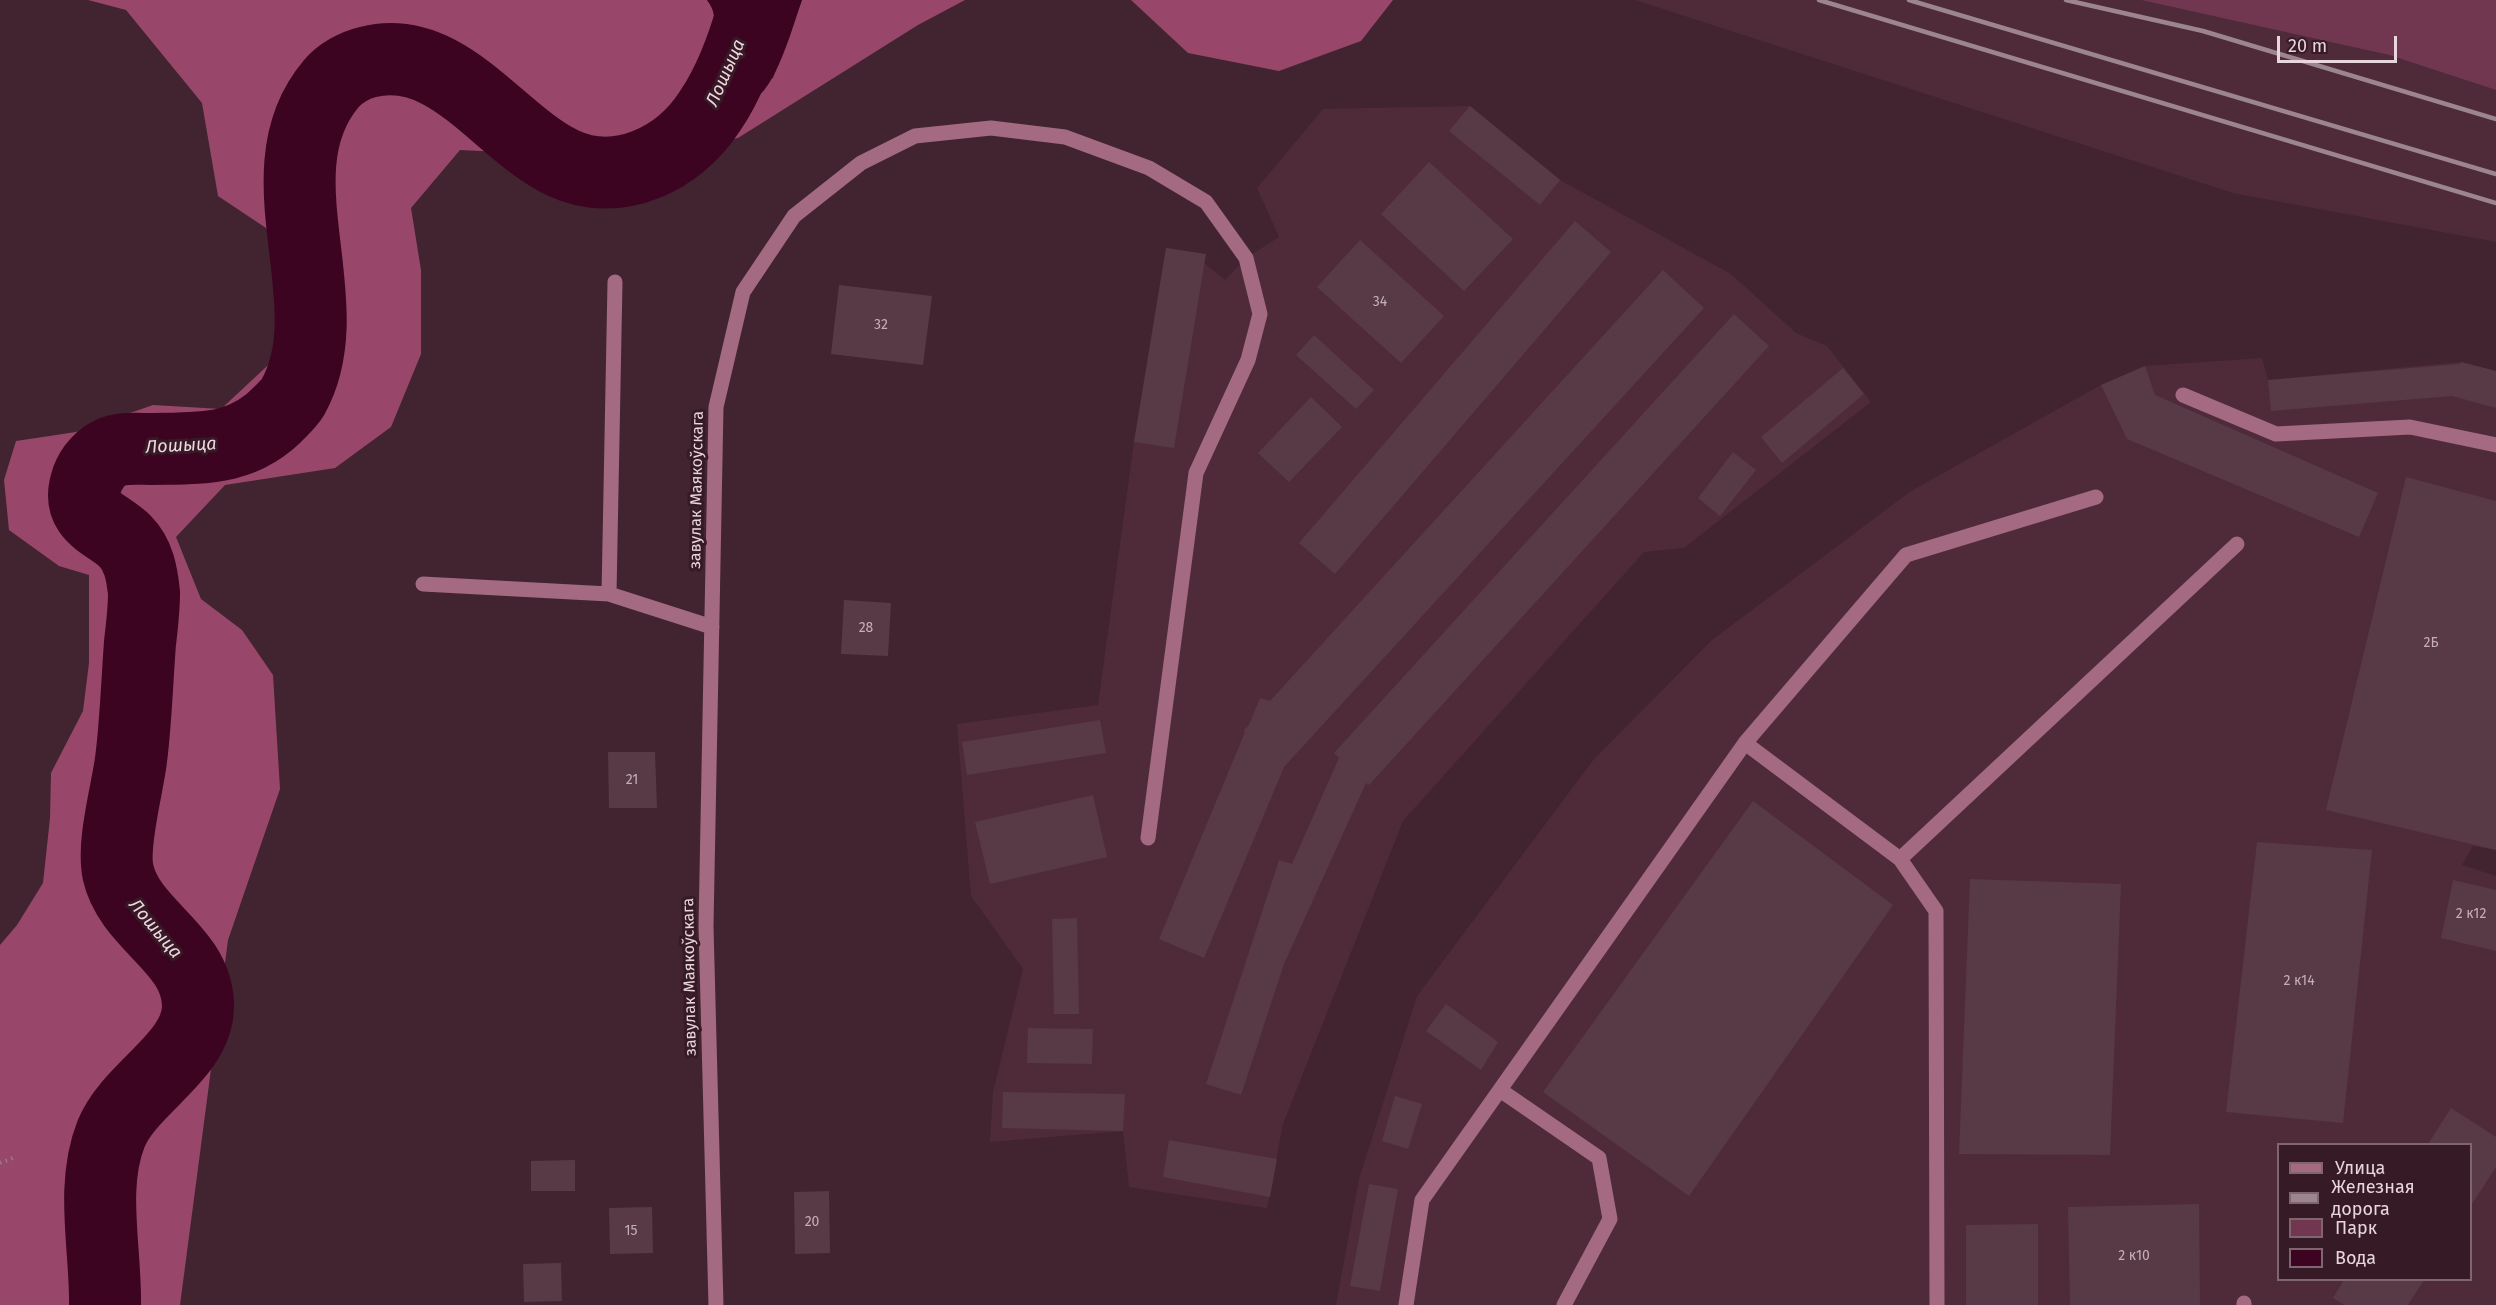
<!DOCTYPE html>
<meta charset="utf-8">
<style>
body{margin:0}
#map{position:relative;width:2496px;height:1305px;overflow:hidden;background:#412430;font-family:"Fira Sans",sans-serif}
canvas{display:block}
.legend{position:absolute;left:2277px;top:1143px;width:195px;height:138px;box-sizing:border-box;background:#361a26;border:2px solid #7e656f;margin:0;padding:8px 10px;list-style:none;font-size:18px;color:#e9d6dd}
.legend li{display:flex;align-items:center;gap:12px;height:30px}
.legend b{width:30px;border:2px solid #7e656f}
.scale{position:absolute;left:2277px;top:36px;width:120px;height:27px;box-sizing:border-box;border:3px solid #e9d6dd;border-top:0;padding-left:8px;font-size:18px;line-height:21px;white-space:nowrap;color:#e9d6dd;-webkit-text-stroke:4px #361a26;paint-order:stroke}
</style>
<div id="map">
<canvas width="2496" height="1305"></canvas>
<ul class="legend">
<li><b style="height:8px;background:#a36a81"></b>Улица</li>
<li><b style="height:8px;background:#9d858f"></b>Железная дорога</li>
<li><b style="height:16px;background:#713750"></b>Парк</li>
<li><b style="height:16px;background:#3d0422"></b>Вода</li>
</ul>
<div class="scale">20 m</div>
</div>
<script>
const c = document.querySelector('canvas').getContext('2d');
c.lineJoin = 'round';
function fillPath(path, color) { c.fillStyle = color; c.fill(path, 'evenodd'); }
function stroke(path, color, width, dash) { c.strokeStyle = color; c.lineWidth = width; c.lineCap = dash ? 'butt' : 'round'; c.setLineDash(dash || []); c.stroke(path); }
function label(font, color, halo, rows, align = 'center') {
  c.font = font + ' "Fira Sans",sans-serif'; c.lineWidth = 6; c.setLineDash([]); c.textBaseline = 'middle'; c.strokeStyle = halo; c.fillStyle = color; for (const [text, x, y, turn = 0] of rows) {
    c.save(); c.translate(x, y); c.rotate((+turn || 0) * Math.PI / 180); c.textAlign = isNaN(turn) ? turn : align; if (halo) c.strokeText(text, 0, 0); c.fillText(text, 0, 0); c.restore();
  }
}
const built = new Path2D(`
 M1635,0H2141L2389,55L2496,90V242L2233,193Z
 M1470,106L1560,180L1731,274L1796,333L1827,346L1871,402L1684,548L1644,552L1403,821L1283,1124L1267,1208L1129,1187L1123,1131L990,1142L993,1092L1023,969L971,896L957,724L1098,705L1134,442L1166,248L1206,254L1204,263L1225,280L1246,258L1279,237L1257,188L1323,109Z
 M2262,358L2268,380L2461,362L2496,371V850L2473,846L2462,865L2496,876V1305H1336L1359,1179L1417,996L1594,759L1712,640L1911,491L2101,385L2145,366ZM2278,1144H2470V1280H2278Z`);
const green = new Path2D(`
 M2141,0H2496V90L2389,55Z`);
const forest = new Path2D(`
 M88,0H707C723,20 706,37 708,59C709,72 724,89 733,98L773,78L802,0H965L918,25L738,138L622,158L460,150L411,208L421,270V354L391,427L335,468L225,485L176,537L201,599L242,630L273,675L280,789L228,940L180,1305H0V945L17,925L43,883L50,818L51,773L83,711L89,663V575L59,566L9,530L4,480L16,441L76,432L153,405L221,409L309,327L293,246L218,196L202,103L126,10Z
 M1131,0H1393L1361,41L1279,71L1188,53Z`);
const water = new Path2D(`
 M707,0H802C794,22 775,94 752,99C746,101 739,101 734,98C721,92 707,65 707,52C706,31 724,22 707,0Z`);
const river = new Path2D(`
 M105,1305C106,1249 90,1187 111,1134C130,1087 199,1056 198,1005C197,948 130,926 118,872C112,843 127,791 131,760C136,721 137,682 140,643C142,626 144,610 144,593C142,574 139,555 125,541C107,523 76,518 86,483C89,472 97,460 108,454C121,447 138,449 152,449C202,448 244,451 281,411C285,407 290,402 293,397C346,302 256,173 331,84C340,73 355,65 368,62C448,42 498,132 563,163C618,189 679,159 710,111C732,79 746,37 756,0`);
const building = new Path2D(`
 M1470,106L1560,180L1540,205L1449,131Z
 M1429,162L1513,239L1464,291L1381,214Z
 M1575,221L1611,252L1335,574L1299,543Z
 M1360,240L1444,316L1401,363L1317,287Z
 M1166,248L1206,254L1174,448L1134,442Z
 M1663,270L1704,308L1284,767L1204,958L1159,939L1245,732L1244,730L1249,725L1260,698L1270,701Z
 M839,285L932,296L923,365L831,354Z
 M1734,314L1769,346L1369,785L1366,783L1284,964L1241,1095L1206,1084L1279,860L1292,864L1339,758L1334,753Z
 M1314,335L1374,390L1356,409L1296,355Z
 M2461,362L2496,371V408L2452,396L2271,411L2268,380L2460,364Z
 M2145,366L2155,395L2378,493L2359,537L2127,439L2101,385Z
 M1843,368L1864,394L1782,463L1761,437Z
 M1311,397L1342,427L1289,482L1258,453Z
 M1733,452L1756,470L1720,516L1698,498Z
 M2406,477L2496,501V850L2326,810Z
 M844,600L891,603L888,656L841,654Z
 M1100,720L1106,753L967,775L962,742Z
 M608,752H655L657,808H609Z
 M1093,795L1107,857L990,884L975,822Z
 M1753,801L1893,905L1689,1196L1543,1092Z
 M2257,842L2372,850L2343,1123L2226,1112Z
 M1970,879L2121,884L2110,1155L1959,1154Z
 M2453,880L2496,890V951L2441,938Z
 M1077,918L1079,1014H1054L1052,919Z
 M1446,1004L1498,1042L1481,1070L1426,1031Z
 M1028,1028L1093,1029L1092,1064L1027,1063Z
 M1003,1092L1125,1094L1123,1131L1002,1128Z
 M1395,1096L1422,1104L1408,1149L1382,1141Z
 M2451,1108L2496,1137V1167L2470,1207V1144H2428Z
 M1169,1140L1277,1159L1270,1197L1163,1177Z
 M575,1160V1191H531V1161Z
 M1369,1184L1398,1189L1380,1291L1350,1286Z
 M829,1191L830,1253L795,1254L794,1192Z
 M2199,1204L2200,1305H2070L2068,1207Z
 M652,1207L653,1253L610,1254L609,1208Z
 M2038,1224V1305H1966V1225Z
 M561,1263L562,1301L524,1302L523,1264Z
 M2344,1280H2424L2408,1305H2344L2333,1298Z`);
const path = new Path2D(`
 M0,1163L13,1158`);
const minor = new Path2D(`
 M2183,395L2276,434L2410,427L2496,445
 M423,584L609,594L712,627
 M609,594L615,282
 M1745,743L1900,859L1936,911L1937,1305
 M1900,859L2237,544
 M1500,1090L1599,1158L1610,1219L1564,1305
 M716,1305L706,926L716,407L743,292L794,216L861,163L915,136L991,128L1065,137L1149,168L1206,202L1246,258L1260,314L1248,360L1196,473L1148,838
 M1406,1305L1422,1200L1745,743L1906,555L2096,497
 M2244,1305V1303`);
const rail = new Path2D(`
 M1819,0L2496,203
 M1909,0L2496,174
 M2066,0L2203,31L2496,119`);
const numberNames = [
 ["34",1380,302],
 ["32",881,325],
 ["28",866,628],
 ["2Б",2431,643],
 ["21",632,780],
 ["2 к12",2471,914],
 ["2 к14",2299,981],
 ["20",812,1222],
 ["15",631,1231],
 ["2 к10",2134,1256]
];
const streetNames = [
 ["завулак Маякоўскага",697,490,-89],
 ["завулак Маякоўскага",690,977,-91]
];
const waterNames = [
 ["Лошыца",726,73,-66],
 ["Лошыца",181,446,-3],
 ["Лошыца",155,929,50]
];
fillPath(built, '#4f2b3a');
fillPath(green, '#713750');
fillPath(forest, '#98476b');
fillPath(water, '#3d0422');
stroke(river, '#3d0422', 72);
fillPath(building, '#583946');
stroke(path, '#947c86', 4, [1.5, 4.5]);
stroke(minor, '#a36a81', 15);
stroke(rail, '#9d858f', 4.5);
label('14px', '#c5afb7', null, numberNames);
label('16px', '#e9d6dd', '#361a26', streetNames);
label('italic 18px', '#efd7e0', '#361a26', waterNames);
</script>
